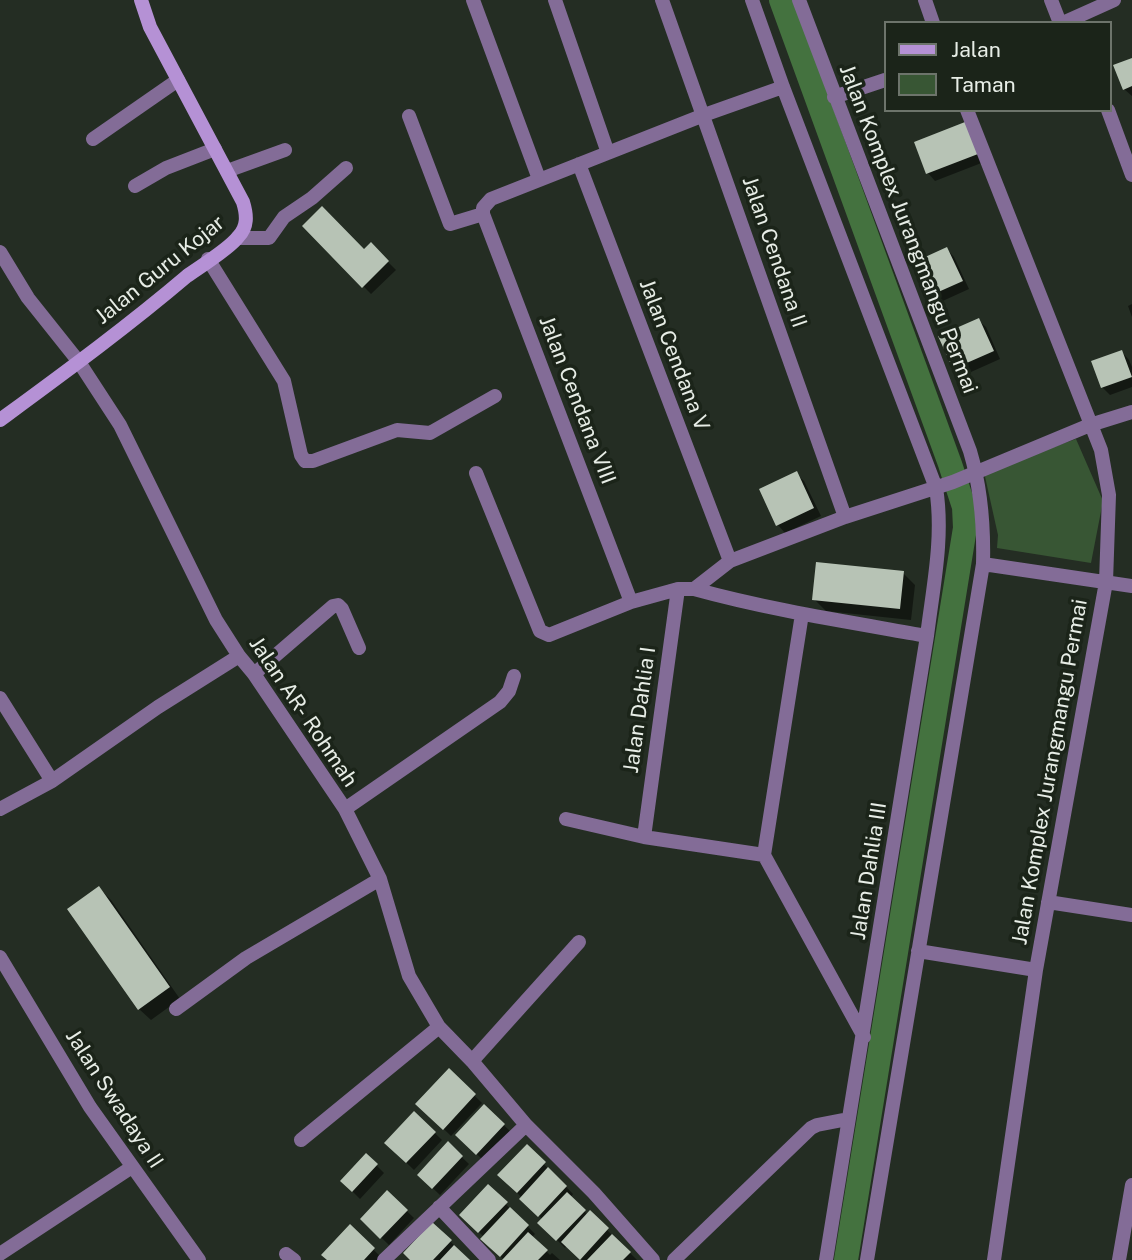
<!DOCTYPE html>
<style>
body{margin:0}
#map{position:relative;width:1132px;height:1260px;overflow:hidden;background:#242d23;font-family:"Public Sans",sans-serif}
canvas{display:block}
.legend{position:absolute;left:884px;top:21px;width:228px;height:91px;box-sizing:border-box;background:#1b2419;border:2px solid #6d746b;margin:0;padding:9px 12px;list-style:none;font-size:21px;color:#e7ede6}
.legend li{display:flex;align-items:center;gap:14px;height:35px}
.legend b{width:35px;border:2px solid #6d746b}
</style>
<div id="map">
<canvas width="1132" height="1260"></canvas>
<ul class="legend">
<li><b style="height:9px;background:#b591d5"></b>Jalan</li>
<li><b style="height:19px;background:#385634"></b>Taman</li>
</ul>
</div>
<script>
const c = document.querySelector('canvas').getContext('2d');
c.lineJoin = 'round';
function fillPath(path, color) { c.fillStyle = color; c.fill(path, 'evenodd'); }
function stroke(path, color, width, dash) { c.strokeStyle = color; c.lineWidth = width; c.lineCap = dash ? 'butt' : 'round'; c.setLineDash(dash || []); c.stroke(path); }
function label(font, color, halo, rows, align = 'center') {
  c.font = font + ' "Public Sans",sans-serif'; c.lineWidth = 7; c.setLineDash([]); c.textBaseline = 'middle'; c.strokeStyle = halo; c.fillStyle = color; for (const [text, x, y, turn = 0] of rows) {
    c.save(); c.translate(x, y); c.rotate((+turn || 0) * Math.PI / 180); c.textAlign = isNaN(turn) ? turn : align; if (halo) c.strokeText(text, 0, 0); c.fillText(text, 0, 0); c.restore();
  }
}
const green = new Path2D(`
 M1076,439L1103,501L1091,563L997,548L998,535L984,472Z`);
const shadow = new Path2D(`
 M1132,60V96L1124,89Z
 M964,124L984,162L935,181L928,173Z
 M304,226L364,252L371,245L396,270L371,294Z
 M947,249L954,257L969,289L936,304L929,296L914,264Z
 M1132,304V317L1128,306Z
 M978,320L986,327L1000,359L962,376L954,368Z
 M1122,352L1129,360L1132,367V387L1110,395L1102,387Z
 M796,474L804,481L821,516L785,533L778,525Z
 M903,573L915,585L911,620L826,611L814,599Z
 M99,888L111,900L180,999L151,1020L139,1009Z
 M449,1071L482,1103L451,1136L418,1104Z
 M484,1106L511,1132L484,1161L457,1135Z
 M414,1113L442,1140L414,1170L386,1143Z
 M448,1144L469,1164L440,1195L419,1175Z
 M527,1147L573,1194L570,1198L588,1215L590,1213L637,1260H582L567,1245L565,1248L540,1223L543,1220L500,1175Z
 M366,1155L384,1173L360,1199L342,1181Z
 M488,1186L535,1234L532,1237L550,1255L552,1253L560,1260H504L483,1239L484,1237L462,1215Z
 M387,1192L414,1218L389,1245L362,1219Z
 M432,1224L458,1249L467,1260H412Z
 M350,1227L381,1257L378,1260H329Z`);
const canal = new Path2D(`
 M781,0L950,464L964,507L965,528L846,1260`);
const building = new Path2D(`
 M1132,58V86L1123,90L1113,65Z
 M965,122L978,154L926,174L914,142Z
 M322,206L364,249L371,242L389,261L362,288L302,226Z
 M947,247L963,281L927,297L912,263Z
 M979,318L994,351L953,369L938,336Z
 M1122,350L1132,377L1101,388L1091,361Z
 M797,471L814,508L776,526L759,489Z
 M816,562L904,571L900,609L812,600Z
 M99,886L170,987L138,1010L67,909Z
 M449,1068L476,1094L443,1130L415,1104Z
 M484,1104L505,1124L476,1155L455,1135Z
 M414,1111L436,1132L406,1163L384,1143Z
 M448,1141L463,1156L432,1189L417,1175Z
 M527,1144L546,1162L517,1193L497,1175Z
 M366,1153L378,1164L352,1192L340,1181Z
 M548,1167L567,1186L538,1217L519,1199Z
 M488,1184L508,1202L478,1233L459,1215Z
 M387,1190L408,1210L380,1239L360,1219Z
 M567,1192L586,1210L556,1241L537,1223Z
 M510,1207L529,1225L500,1257L480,1239Z
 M590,1210L609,1228L580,1260L561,1242Z
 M432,1222L452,1240L433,1260H410L403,1253Z
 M350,1224L375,1248L364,1260H327L321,1255Z
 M528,1232L548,1250L538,1260H502Z
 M612,1234L631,1252L623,1260H587Z
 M454,1245L470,1260H440Z`);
const street = new Path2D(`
 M473,0L539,179
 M555,0L608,153
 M662,0L845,517
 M752,0L783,87L936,488C944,537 933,587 927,636L826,1260
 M799,0L970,451C981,488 984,526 983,564L867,1260
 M925,0L933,23
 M1051,0L1060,23
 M1063,23L1114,0
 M834,97L885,80
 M967,110L1101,450L1109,495L1106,582L1036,970L994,1260
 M1108,110L1132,175
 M409,116L450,224L483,214
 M93,139L178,80
 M579,164L730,561
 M227,171L285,150
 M135,186L166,168L215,149
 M483,214L631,602
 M483,214V208L491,199L704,115L783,87
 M238,238H269L284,217L312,198L346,168
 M0,252L28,298L79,362L120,425L216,620L239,656L254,674L345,809L380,879L409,976L439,1027L472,1061L526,1125L594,1193L653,1260
 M208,259L284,381L301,455L305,461H313L397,430L430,433L495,396
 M476,473L540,631L549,635L631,602L678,589H694L730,561L845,517L953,482L1090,425L1132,412
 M983,564L1132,586
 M694,589C770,610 849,622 927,636
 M254,674L333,606L338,605L342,609L359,648
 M0,698L52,781
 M0,809L52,781L158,707L239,656
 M345,809L500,702L509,691L514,676
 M566,819L644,837L764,855
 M644,837L678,589
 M764,855L802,614
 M764,855L864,1037
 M1048,902L1132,915
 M918,951L1036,970
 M0,957L90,1107L199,1260
 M176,1009L246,958L380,879
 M472,1061L579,942
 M301,1140L439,1027
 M439,1207L489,1260
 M0,1254L132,1167
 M286,1254L294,1260
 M384,1260L526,1125
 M674,1260L811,1128L817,1125L848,1119
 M1119,1260L1132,1185`);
const secondary = new Path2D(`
 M0,420C64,373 127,327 187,276C201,266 229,249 238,237C248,227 247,215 243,202L150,27L141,0`);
const streetNames = [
 ["Jalan Komplex Jurangmangu Permai",908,229,69],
 ["Jalan Cendana II",774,252,71],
 ["Jalan Guru Kojar",160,270,-39],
 ["Jalan Cendana V",674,355,69],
 ["Jalan Cendana VIII",577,400,69],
 ["Jalan Dahlia I",640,710,-82],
 ["Jalan AR- Rohmah",303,712,56],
 ["Jalan Komplex Jurangmangu Permai",1050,772,-80],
 ["Jalan Dahlia III",869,871,-81],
 ["Jalan Swadaya II",114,1099,57]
];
fillPath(green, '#385634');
fillPath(shadow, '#0007');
stroke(canal, '#44723f', 24);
fillPath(building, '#b7c3b5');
stroke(street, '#836c97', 14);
stroke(secondary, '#b591d5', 14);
label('21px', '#e7ede6', '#1b2419', streetNames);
</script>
